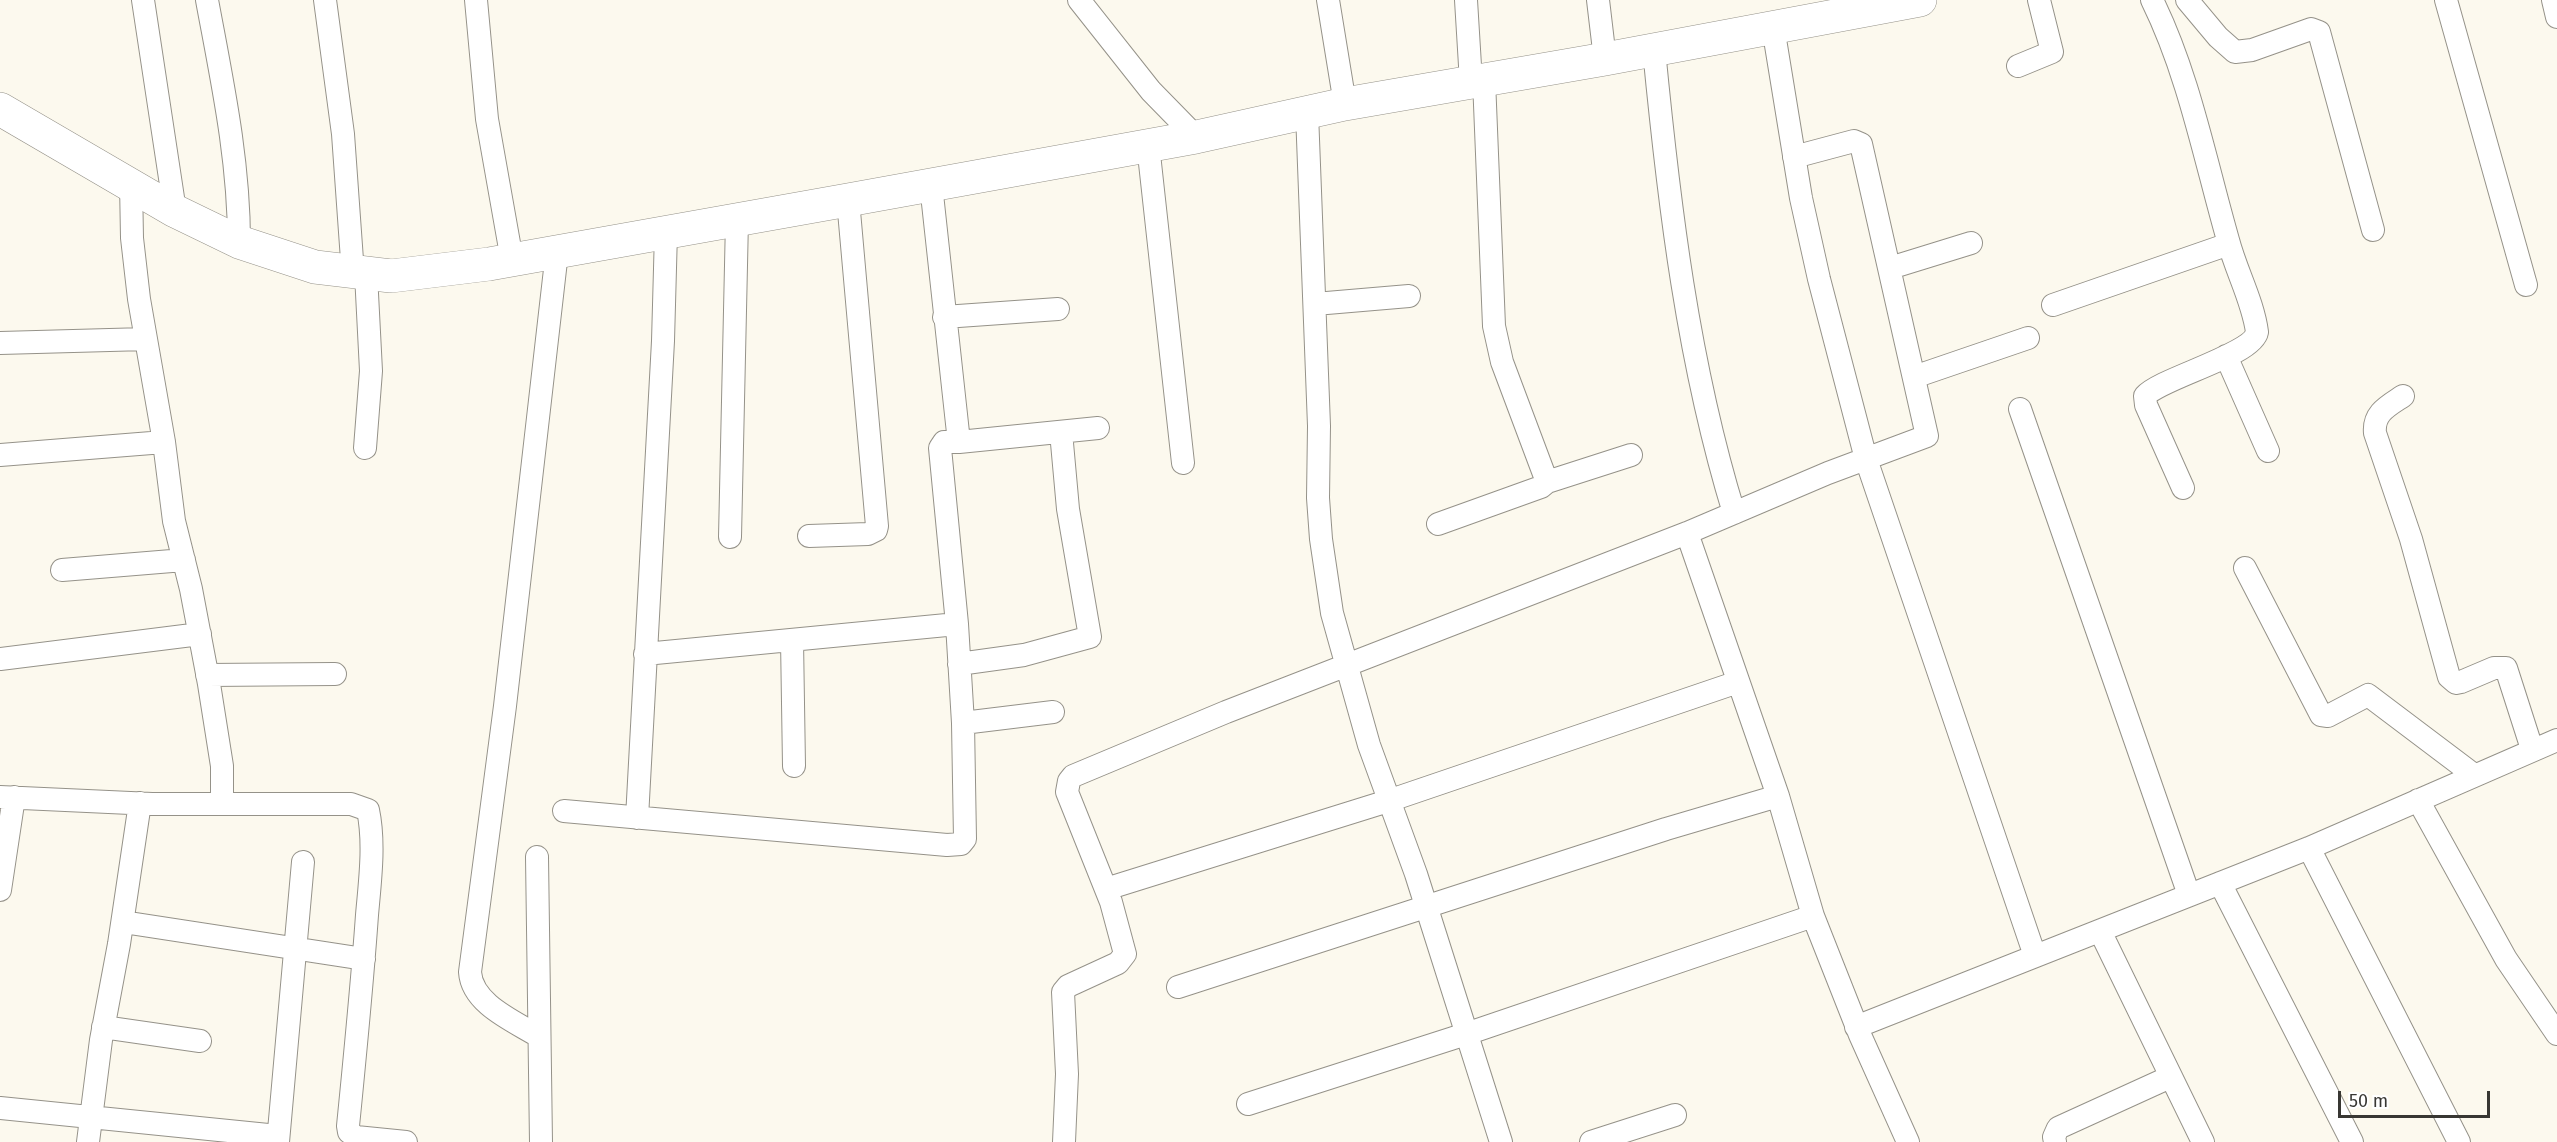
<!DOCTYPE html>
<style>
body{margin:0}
#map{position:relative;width:2557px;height:1142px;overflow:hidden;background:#fcf9ee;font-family:"Fira Sans",sans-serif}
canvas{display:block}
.scale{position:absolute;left:2338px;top:1091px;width:152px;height:27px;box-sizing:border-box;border:3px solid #383733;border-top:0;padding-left:8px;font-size:18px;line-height:21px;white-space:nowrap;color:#383733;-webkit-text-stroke:4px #fff;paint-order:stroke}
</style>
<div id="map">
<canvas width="2557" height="1142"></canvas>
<div class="scale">50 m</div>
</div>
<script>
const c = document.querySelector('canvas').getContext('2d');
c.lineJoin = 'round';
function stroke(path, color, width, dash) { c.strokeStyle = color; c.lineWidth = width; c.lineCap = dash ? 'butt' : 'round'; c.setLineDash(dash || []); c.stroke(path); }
const street = new Path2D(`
 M143,0L175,211
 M207,0C222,81 239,159 239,242
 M325,0L343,134L353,274
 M476,0L487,119L512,260
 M1079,0L1151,91L1196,137
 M1328,0L1345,104
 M1466,0L1471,82
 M1598,0L1605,59
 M2152,0C2189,75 2205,160 2228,240C2236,271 2253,301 2257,332C2253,355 2161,378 2145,396L2146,405L2183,488
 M2187,0L2218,37L2235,52L2252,50L2311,29L2319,32L2373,230
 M2446,0L2526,285
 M2553,0L2557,17
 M1773,27L1801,198L1819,279L1866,459L2035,956
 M1654,50C1669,205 1688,363 1734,513
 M2018,66L2052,52L2039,0
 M1307,113L1319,426L1318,498L1321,539L1332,613L1369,745L1416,874L1501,1142
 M1148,145L1183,463
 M131,183L132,238L139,299L164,442L174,521L191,589L209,684L222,766V804
 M1890,268L1971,243
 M1315,304L1409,296
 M2053,305L2229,244
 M944,317L1058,309
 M0,343L146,339
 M2226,356L2268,451
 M1914,377L2028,338
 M2403,396C2388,406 2373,413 2375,433L2411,539L2449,677L2456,683L2461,682L2494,668H2506L2532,749
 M2020,409L2189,895
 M959,442L1098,428
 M365,448L371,371L366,274
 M0,455L164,442
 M1547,482L1631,455
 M1438,524L1541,487L1547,482L1502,362L1494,326L1484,80
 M1687,533L1778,796L1813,916L1860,1035L1908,1142
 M809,536L868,534L876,530L877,526L848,200
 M730,537L737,220
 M2245,568L2321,715L2328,716L2368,695L2474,775
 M62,570L184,560
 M792,640L794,766
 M645,654L957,624
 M0,659L200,634
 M959,664L1024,655L1090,637L1068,509L1061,432
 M207,675L335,674
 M963,723L1053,712
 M0,797L152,804H351L368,810C375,843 370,881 367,915C362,986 355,1056 348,1126L349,1132L356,1137L406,1142
 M2418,800L2506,959L2557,1034
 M564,811L947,845L961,844L965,839L963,723L957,624L940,448L944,442H959L931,185
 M637,818L663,341L666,232
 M2309,848L2459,1142
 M537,857L541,1142
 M2220,883L2352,1142
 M1106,889L1388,801L1738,682
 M0,890L14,797
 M123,922L364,959
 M2100,931L2203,1142
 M1178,987L1666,829L1778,796
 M103,1027L200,1041
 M1856,1027L2309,848L2557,740
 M538,1036C514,1021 472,1004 470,972L505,706L557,252
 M1248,1104L1466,1034L1813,916
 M0,1108L278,1136
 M88,1142L101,1040L119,944L140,803
 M278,1142L303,862
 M1064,1142L1067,1074L1063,992L1068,986L1118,963L1125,954L1111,902L1067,792L1069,781L1073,776L1226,712L1687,533L1828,473L1927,436L1861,144L1854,141L1794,157
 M1591,1142L1675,1115
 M2055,1142L2054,1137L2058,1128L2170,1077`);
const secondary = new Path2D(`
 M0,109L175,211L239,242L315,267L391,276L489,264L848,200L1196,137L1345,104L1605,59L1920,0`);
stroke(street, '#959289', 24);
stroke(secondary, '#959289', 34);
stroke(street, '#fff', 22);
stroke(secondary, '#fff', 33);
</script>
